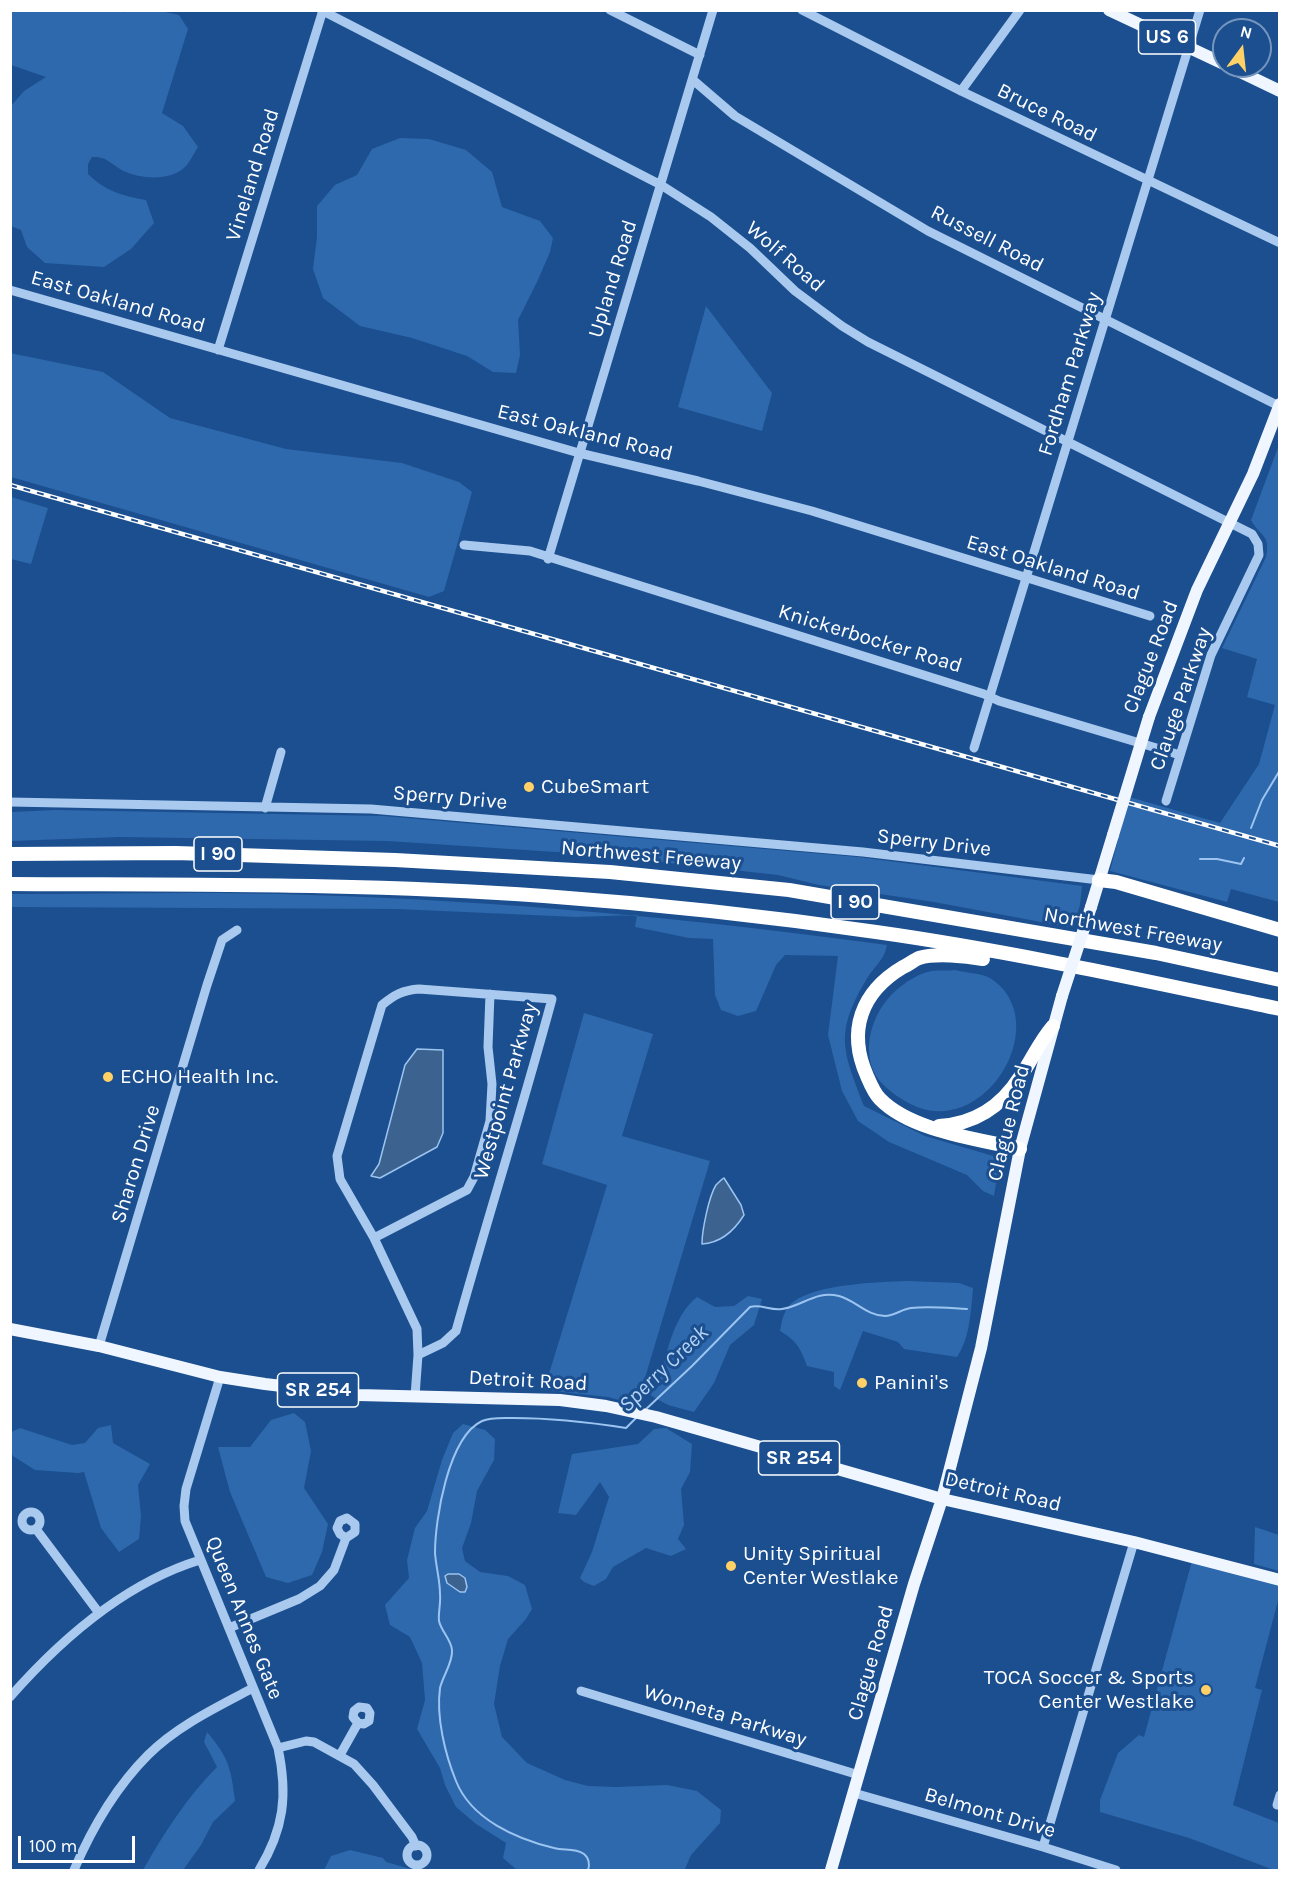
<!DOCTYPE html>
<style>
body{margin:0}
#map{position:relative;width:1290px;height:1881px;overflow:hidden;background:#1b4f8f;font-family:Karla,sans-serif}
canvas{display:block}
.frame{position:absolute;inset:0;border:12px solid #fff;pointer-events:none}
.north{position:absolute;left:1212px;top:18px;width:60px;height:60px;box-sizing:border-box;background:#1b4f8f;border:2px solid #7695bc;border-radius:50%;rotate:15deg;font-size:16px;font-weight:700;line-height:24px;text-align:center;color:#fff}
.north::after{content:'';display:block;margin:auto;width:21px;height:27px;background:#ffd166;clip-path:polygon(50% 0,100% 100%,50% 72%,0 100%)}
.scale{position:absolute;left:18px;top:1836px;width:117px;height:27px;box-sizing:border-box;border:3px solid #fff;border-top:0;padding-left:8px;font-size:18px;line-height:21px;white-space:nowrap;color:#fff;-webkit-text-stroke:4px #1b4f8f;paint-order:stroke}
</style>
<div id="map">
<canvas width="1290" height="1881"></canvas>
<div class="frame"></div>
<div class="north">N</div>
<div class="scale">100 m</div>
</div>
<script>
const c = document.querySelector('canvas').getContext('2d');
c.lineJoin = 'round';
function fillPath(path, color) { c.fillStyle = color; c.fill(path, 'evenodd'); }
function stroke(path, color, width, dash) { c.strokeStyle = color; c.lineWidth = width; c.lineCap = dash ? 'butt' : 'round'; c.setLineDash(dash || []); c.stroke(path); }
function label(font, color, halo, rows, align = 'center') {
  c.font = font + ' Karla,sans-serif'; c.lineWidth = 6; c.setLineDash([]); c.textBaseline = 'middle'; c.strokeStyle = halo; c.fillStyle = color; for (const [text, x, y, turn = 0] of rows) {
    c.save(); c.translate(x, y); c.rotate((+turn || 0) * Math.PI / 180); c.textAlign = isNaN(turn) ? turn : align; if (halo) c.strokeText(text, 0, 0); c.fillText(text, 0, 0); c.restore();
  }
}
const green = new Path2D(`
 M123,10V13L126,11H160L179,15L188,29L162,113L183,126L198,147C194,153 190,162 185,167C171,181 143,179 126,172C112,166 108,156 92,157L88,164V174C105,191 123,196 146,200L154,223L131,249L104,267L45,263L27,247L21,230L11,226V106L24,91L46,77L11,65V11Z
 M400,138L429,139L466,150L492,172L502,207L540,221L553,238L550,252L537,282L518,320L520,355L516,373L493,372L467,356L412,338L360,326L323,298L313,269L317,237V206L335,185L357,175L372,149Z
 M706,306L772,393L762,431L678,407Z
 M10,353L103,372L170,418L286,449L402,463L459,482L472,492L444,591L429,597L11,477Z
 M1279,445V902L1231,889L1227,902L1110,871L1129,797L1220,823L1259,764L1275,705L1247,697L1257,659L1222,648L1266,557C1271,534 1260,537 1251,520Z
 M11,497L48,508L31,564L11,559Z
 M56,810L383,816L858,857L1082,886L1080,905L1073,928L934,902L819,885L778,875L587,854L387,841L120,837L11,841V812Z
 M11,894C110,894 210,891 310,895C503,901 695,919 887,945C885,960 873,967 866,980C834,1034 843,1051 864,1106L925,1136L1000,1158L994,1196L983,1191L967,1175L889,1142L858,1121L842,1091L828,1035L838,956L785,955L776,965L756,1011L738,1016L721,1010L715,995L713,939L689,938L635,927L637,915L576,917L397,909L11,907Z
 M955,970C965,973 981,973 990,978C1052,1017 994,1128 923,1109C908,1105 884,1089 876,1076C859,1046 875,1006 900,987C909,980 920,973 932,971C939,970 947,971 955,970Z
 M584,1013L653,1034L622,1136L710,1161L638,1401V1405L608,1397L544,1390L607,1185L542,1164Z
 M907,1281L959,1283L973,1288C971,1311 970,1338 957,1357L904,1349L898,1342L863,1331L840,1390L834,1386V1372L807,1366C801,1349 796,1340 780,1331C782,1320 784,1309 793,1302C817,1284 877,1282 907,1281Z
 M748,1296L762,1299L754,1325L730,1345L714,1383L694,1412L668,1405L648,1394L658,1387C665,1359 673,1315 697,1297L715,1307L734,1306Z
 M294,1413L305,1422L311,1451L304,1488L328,1524L322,1552L312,1575L288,1583L266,1577L230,1492L218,1447H250L271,1420Z
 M463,1424L485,1430L495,1439L494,1460L477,1491L471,1523L462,1548L465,1561L480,1572L508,1576L525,1585L532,1609L526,1619L508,1639L500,1666L494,1704L502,1737L527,1763L565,1780L588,1786L616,1787L667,1785L697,1791L721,1810L720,1823L691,1855L685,1869L686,1870H517L503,1858L506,1843L476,1824L456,1807L445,1785L440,1768L417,1729L425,1700L422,1663L410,1637L390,1625L385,1605L409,1578L407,1560L415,1528L427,1511L442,1460L453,1433Z
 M111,1425L113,1443L150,1464L138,1485L141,1516L139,1539L119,1552L101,1528L84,1472L78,1473L35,1470L13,1456L11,1451V1432L20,1428L72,1445L85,1443L98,1428Z
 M666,1428L692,1444L690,1472L681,1489L684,1525L678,1539L686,1549L671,1556L646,1548L613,1567L606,1579L594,1586L584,1582L580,1578L592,1552L609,1497L600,1482L576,1515L558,1513L572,1454L638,1444L654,1429Z
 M1255,1527L1279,1535V1571L1254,1564Z
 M1193,1557L1279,1580V1597L1255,1688L1262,1690L1233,1805L1279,1823V1870H1274L1189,1838L1100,1812V1800L1118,1753L1139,1735L1144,1737Z
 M207,1732C229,1758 231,1768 235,1801L213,1822L201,1845L183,1870H143C164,1833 187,1797 217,1767L204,1742Z
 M350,1850L383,1858L386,1862L414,1870H324L331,1856Z`);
const water = new Path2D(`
 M417,1049L443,1050V1133L437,1147L380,1178L371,1176L379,1164L405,1065Z
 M724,1178L741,1205L744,1215C734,1231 720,1243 702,1244C702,1230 709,1196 716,1185C717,1184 723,1178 724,1178Z
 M448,1574H459L465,1578L467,1587L465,1592H460L447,1583L445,1576Z`);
const stream = new Path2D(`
 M1251,828L1262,800L1280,770
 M1200,859H1217L1241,864L1244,858
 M644,1411L692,1366L750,1307C761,1304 771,1311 782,1309C803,1306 816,1290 839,1296C855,1300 867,1316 885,1316C894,1316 902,1309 911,1308C930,1306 948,1308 967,1309
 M588,1870C590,1865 589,1858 584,1854C574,1847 564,1851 554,1848C516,1839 471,1819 456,1781C445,1754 436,1717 440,1688C443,1675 453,1663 452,1650C451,1639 441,1631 439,1621C438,1613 441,1603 440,1594C440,1580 436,1567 435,1553C435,1520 448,1437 482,1421C491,1417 503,1418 513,1418C551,1418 588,1422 626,1428L637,1417`);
const minor = new Path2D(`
 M321,10L661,185L711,217L750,248L795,291L842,326L868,342L1252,534L1258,544L1259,555L1211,655L1166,801
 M610,10L700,55
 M802,10L961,91L1280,243
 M693,80L735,116L928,231L1279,406
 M961,91L1020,10
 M10,290L579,453L698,481L812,511L1150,616
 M218,350L323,10
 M464,545L530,551L984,694L999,701L1180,755
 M548,559L713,10
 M974,748L1200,10
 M10,802L371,809L863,852L1099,880
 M265,808L281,752
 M374,1238L467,1190L474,1177L490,1121L492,1084L488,1047L490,994
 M99,1346L207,985L222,940L237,930
 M220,1377L186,1489L184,1506L185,1521L278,1748C288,1795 284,1829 259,1870
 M415,1396L418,1355L417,1329L374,1238L340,1179L337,1156L382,1005C394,995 403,990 419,989L552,999C522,1110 487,1220 456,1331L443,1343L418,1355
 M22 1521a9 9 0 1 1 18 0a9 9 0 1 1-18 0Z
 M36,1529L99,1613
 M229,1628L299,1599L320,1586L334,1570L346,1538L355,1532V1524L347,1518L340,1521L337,1528L340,1534L346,1538
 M581,1691L859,1775
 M10,1697C61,1639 125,1583 200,1560
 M278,1748L306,1741L314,1742L354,1764L373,1785L412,1837L416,1846
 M340,1755L358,1723L364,1724L369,1721L370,1713L367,1708L359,1707L354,1711L353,1717L358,1723
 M854,1793L1043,1847L1116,1870
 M1277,1805L1280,1795
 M407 1855a10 10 0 1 1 20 0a10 10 0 1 1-20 0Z
 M1043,1847L1134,1542
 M74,1870C92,1828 115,1788 148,1755C177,1726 217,1707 253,1688`);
const major = new Path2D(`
 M1109,10L1224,64
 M1228,66L1280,91
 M1149,717L1197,590L1253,474L1280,404
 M1091,907L1113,835
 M10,1329L99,1346L220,1377L265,1384L358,1395L560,1400L606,1406L656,1417L942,1499L1134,1542L1280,1580
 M831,1870L914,1584L942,1499L981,1348L1020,1149L1062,996`);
const highway = new Path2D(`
 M10,854L176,853L395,860L610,872L789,890L1156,953L1280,980
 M1099,880L1116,882L1280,930
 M10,884C188,885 366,883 544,896C654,904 766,916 876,932C1011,951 1146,981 1280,1009
 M983,959C966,956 935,953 919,958C914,960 908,965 903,967C861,992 847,1031 867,1076C870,1083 874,1093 880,1099C911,1131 978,1139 1020,1149
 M939,1126C974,1124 1001,1107 1020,1077C1032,1060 1039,1042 1053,1026`);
const rail = new Path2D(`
 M10,485L1280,846`);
const majorBridge = new Path2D(`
 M1113,835L1149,717
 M1062,996L1091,907`);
const markers = [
 [529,787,6,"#ffd166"],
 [108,1077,6,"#ffd166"],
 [862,1383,6,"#ffd166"],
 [731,1566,6,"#ffd166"],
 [1206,1690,6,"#ffd166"]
];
const shields = [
 [1167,37,57],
 [218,854,48],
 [855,902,48],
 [318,1390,81],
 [799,1458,81]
];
const shieldNames = [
 ["US 6",1167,37],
 ["I 90",218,854],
 ["I 90",855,902],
 ["SR 254",318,1390],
 ["SR 254",799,1458]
];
const streetNames = [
 ["Bruce Road",1047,113,26],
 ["Vineland Road",253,175,-73],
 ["Russell Road",987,239,27],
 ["Wolf Road",785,257,41],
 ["Upland Road",613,279,-73],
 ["East Oakland Road",118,302,16],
 ["Fordham Parkway",1070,374,-73],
 ["East Oakland Road",585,433,14],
 ["East Oakland Road",1053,568,17],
 ["Knickerbocker Road",870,639,17],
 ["Clague Road",1151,657,-69],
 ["Clauge Parkway",1181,699,-71],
 ["Sperry Drive",450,798,5],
 ["Sperry Drive",934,843,7],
 ["Northwest Freeway",651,856,5],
 ["Northwest Freeway",1133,930,10],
 ["Westpoint Parkway",506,1091,-74],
 ["Clague Road",1009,1123,-76],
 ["Sharon Drive",136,1164,-73],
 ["Detroit Road",528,1381,3],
 ["Detroit Road",1003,1492,13],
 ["Queen Annes Gate",244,1618,68],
 ["Clague Road",871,1663,-74],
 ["Wonneta Parkway",725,1716,17],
 ["Belmont Drive",990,1813,16]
];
const poiNames = [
 ["CubeSmart",541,787],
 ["ECHO Health Inc.",120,1077],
 ["Panini's",874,1383],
 ["Unity Spiritual",743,1554],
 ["Center Westlake",743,1578],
 ["TOCA Soccer & Sports",1194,1678,"right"],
 ["Center Westlake",1194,1702,"right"]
];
const waterNames = [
 ["Sperry Creek",664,1369,-44]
];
fillPath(green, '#2e69ad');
fillPath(water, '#3c6290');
stroke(water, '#9cc4f0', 1.5);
stroke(stream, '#9cc4f0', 2);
stroke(minor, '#a9c9ee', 9);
stroke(major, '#f0f6ff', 12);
stroke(highway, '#fff', 14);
stroke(rail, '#fff', 4.5);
stroke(rail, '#1b4f8f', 2, [7]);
stroke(majorBridge, '#f0f6ff', 12);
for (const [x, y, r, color] of markers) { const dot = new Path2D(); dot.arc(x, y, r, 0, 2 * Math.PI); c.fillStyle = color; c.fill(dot); stroke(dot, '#1b4f8f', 2); }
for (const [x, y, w] of shields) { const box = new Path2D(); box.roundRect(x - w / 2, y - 17, w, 34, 4.5); c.fillStyle = '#1b4f8f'; c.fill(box); stroke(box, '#fff', 1.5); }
label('bold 20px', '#fff', null, shieldNames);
label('21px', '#fff', '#1b4f8f', streetNames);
label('21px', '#fff', '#1b4f8f', poiNames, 'left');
label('italic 22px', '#b5d3f5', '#1b4f8f', waterNames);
</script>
